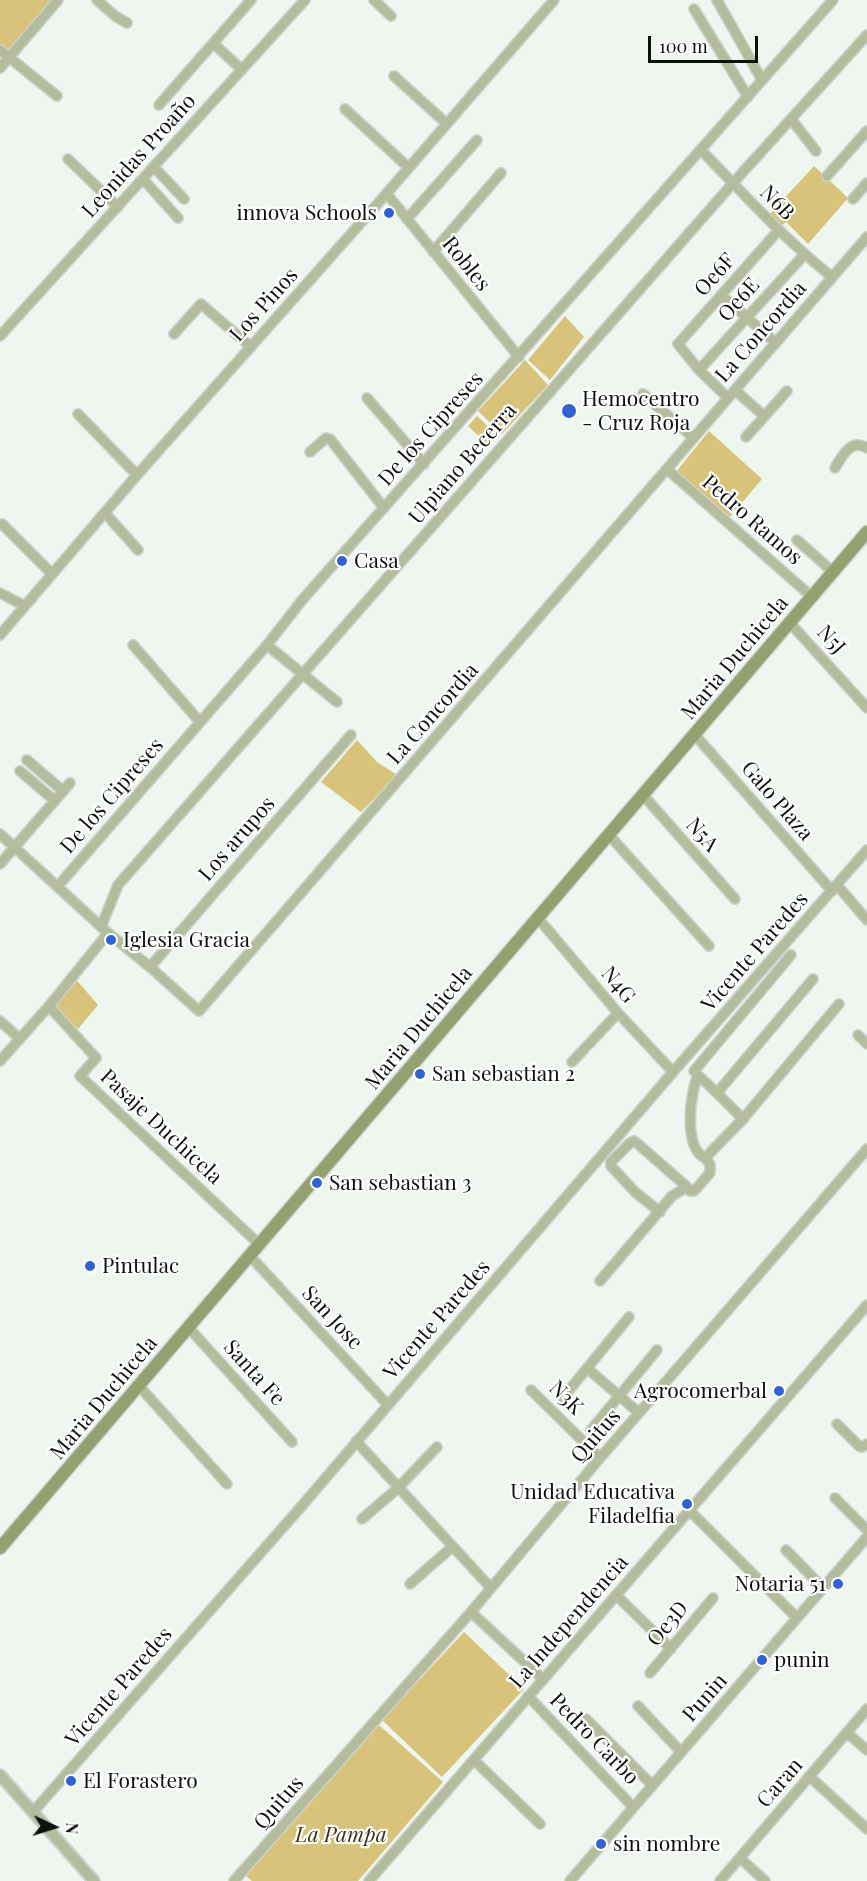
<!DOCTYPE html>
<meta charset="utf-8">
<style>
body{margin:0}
#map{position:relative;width:867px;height:1881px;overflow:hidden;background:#eff6ef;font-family:"Playfair Display",serif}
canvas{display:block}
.north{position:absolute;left:24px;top:1797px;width:60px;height:60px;-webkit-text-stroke:4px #fff;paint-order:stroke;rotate:94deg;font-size:16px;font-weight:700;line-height:24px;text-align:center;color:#0e100e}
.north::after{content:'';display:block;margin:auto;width:21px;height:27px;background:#0e100e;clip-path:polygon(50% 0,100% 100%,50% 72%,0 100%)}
.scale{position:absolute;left:648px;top:36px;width:110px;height:27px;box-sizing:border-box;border:3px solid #0e100e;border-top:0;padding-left:8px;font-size:18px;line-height:21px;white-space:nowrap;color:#0e100e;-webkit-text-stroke:4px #fff;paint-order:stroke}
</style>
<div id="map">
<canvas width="867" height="1881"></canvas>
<div class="north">N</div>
<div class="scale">100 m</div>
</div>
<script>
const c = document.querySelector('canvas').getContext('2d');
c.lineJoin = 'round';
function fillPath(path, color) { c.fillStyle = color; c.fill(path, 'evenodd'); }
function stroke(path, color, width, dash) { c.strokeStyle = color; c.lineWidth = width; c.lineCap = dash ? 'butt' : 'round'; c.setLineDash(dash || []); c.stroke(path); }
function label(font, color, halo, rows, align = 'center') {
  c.font = font + ' "Playfair Display",serif'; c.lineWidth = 4.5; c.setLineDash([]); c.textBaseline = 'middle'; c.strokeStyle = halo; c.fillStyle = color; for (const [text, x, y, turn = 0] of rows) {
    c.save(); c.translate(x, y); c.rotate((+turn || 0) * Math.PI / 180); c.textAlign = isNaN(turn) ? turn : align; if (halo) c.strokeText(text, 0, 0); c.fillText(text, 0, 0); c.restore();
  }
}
const green = new Path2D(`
 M0,0H54L9,54L0,46Z
 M814,166L848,198L808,244L786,222L780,227L768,216Z
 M565,316L584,337L550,380L528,360Z
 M525,360L548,385L502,434L478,411Z
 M477,416L497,435L488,445L468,426Z
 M709,431L762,479L730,517L676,472Z
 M357,740L377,762L397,775L361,812L321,782Z
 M74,977L98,1005L78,1029L51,1005Z
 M464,1632L524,1689L442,1777L382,1720Z
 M379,1725L443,1782L358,1881H252L246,1876Z`);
const minor = new Path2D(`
 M97,0L115,16L127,23
 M374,0L391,16
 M717,0L762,80
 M694,9L748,97
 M213,43L242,70
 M0,50L57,96
 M0,68L58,0
 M394,76L447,124
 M159,105L251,0
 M345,109L409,168
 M791,119L816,151
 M701,150C744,194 784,239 832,277
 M68,159L118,207
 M154,167L184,199
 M827,176L867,131
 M143,179L178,218
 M387,194L519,357
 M853,199L867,183
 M407,219L477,140
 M433,252L501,173
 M721,295L776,343
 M174,334L201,304L251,347
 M0,336L305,0
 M699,370L804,255
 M735,390L764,416
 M643,394L694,438
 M367,398L424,464
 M728,398L699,370L678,344L778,231
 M78,414L137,475
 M746,437L787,391
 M310,452L326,438L330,439L384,508
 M835,468C842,456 851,438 867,448
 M668,470L812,597
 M105,513L138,550
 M2,524L52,574
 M797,540L833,572
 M0,593L25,606
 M790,623L867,708
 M0,635L137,475L374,208L554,0
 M133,645L200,722
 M267,645L337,702
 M695,735L832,891
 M27,760L63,791
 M20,771L55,801
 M643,795L735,899
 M0,834L108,933L150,967L199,1011L867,237
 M609,835L709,946
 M0,864L70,783
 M837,885L867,920
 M58,886L267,645L303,599L833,0
 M538,918L618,1013L673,1072
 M101,927L118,885L733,183L867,35
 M150,967L351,735
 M49,1006L96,1058L80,1076L260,1245
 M0,1021L20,1039
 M858,1035L867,1044
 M0,1061L49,1006L108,933
 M572,1062L618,1013
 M694,1071L791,955
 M743,1119L839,1004
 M705,1158C683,1147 690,1094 698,1075L717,1093
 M660,1212L635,1192L611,1166V1162L630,1143L634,1141L638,1144L687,1187
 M250,1256L388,1405
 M600,1281L672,1196L687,1187L690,1191H694L710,1173V1164L705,1158L743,1119L717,1093L813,979
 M189,1328L292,1442
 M587,1368L639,1413
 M139,1386L227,1484
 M531,1390L600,1458
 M561,1400L629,1317
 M837,1424L859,1446L862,1447L867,1444
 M591,1430L657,1350
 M356,1441L490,1587
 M835,1498L867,1530
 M690,1511L797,1618
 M362,1519L398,1488L437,1447
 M786,1550L823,1588
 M410,1584L452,1547
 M616,1595L671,1649
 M471,1612L543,1679
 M650,1673L713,1598
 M528,1696L633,1807
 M638,1706L681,1752
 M586,1719L652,1785
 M847,1733L867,1750
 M474,1760L540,1824
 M809,1776L867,1829
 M33,1812L300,1508L673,1072L867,850
 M740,1858L765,1881
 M234,1881L471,1612L600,1458L867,1149
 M369,1881L867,1305
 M570,1881L867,1537
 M720,1881L867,1709`);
const tertiary = new Path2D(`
 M0,1775L94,1881`);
const secondary = new Path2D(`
 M0,1548L867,532`);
const markers = [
 [389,213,6,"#3063d2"],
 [569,411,8,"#3063d2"],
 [342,561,6,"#3063d2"],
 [111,940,6,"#3063d2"],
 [420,1074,6,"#3063d2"],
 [317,1183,6,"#3063d2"],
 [90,1266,6,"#3063d2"],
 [779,1391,6,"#3063d2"],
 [687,1504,6,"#3063d2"],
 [838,1584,6,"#3063d2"],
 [762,1660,6,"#3063d2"],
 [71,1781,6,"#3063d2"],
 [601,1844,6,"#3063d2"]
];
const streetNames = [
 ["Leonidas Proaño",139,156,-48],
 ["N6B",777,203,46],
 ["Robles",466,264,51],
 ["Oe6F",715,275,-48],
 ["Oe6E",739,300,-48],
 ["Los Pinos",264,305,-48],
 ["La Concordia",761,332,-49],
 ["De los Cipreses",431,429,-48],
 ["Ulpiano Becerra",463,464,-49],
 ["Pedro Ramos",752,520,41],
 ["N5J",831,640,48],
 ["Maria Duchicela",735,658,-50],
 ["La Concordia",433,714,-49],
 ["De los Cipreses",112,796,-49],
 ["Galo Plaza",777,801,49],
 ["N5A",702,835,49],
 ["Los arupos",237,839,-49],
 ["Vicente Paredes",755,952,-49],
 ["N4G",618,985,50],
 ["Maria Duchicela",419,1028,-50],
 ["Pasaje Duchicela",161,1127,43],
 ["San Jose",332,1318,47],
 ["Vicente Paredes",437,1320,-49],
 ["Santa Fe",254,1373,48],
 ["Maria Duchicela",104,1398,-50],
 ["N3K",566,1398,45],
 ["Quitus",596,1436,-49],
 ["La Independencia",569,1622,-49],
 ["Oe3D",668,1624,-50],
 ["Vicente Paredes",119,1687,-49],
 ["Punin",705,1698,-49],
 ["Pedro Carbo",594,1739,46],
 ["Caran",780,1783,-49],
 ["Quitus",279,1803,-49]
];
const poiNames = [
 ["innova Schools",377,213,"right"],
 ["Hemocentro",582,399],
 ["- Cruz Roja",582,423],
 ["Casa",354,561],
 ["Iglesia Gracia",123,940],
 ["San sebastian 2",432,1074],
 ["San sebastian 3",329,1183],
 ["Pintulac",102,1266],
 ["Agrocomerbal",767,1391,"right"],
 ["Unidad Educativa",675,1492,"right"],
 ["Filadelfia",675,1516,"right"],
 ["Notaria 51",826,1584,"right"],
 ["punin",774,1660],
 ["El Forastero",83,1781],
 ["sin nombre",613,1844]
];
const parkNames = [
 ["La Pampa",341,1835]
];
fillPath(green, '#d7c379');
stroke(minor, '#cbd1cb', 12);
stroke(tertiary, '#cbd1cb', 14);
stroke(secondary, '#cbd1cb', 15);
stroke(minor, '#b4bc9d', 9);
stroke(tertiary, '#b4bc9d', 10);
stroke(secondary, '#95a071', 12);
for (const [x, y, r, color] of markers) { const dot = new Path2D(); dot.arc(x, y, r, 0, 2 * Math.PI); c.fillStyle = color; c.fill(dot); stroke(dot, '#fff', 2); }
label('21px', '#0e100e', '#fff', streetNames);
label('21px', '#0e100e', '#fff', poiNames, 'left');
label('italic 21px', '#3d3413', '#fff', parkNames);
</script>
